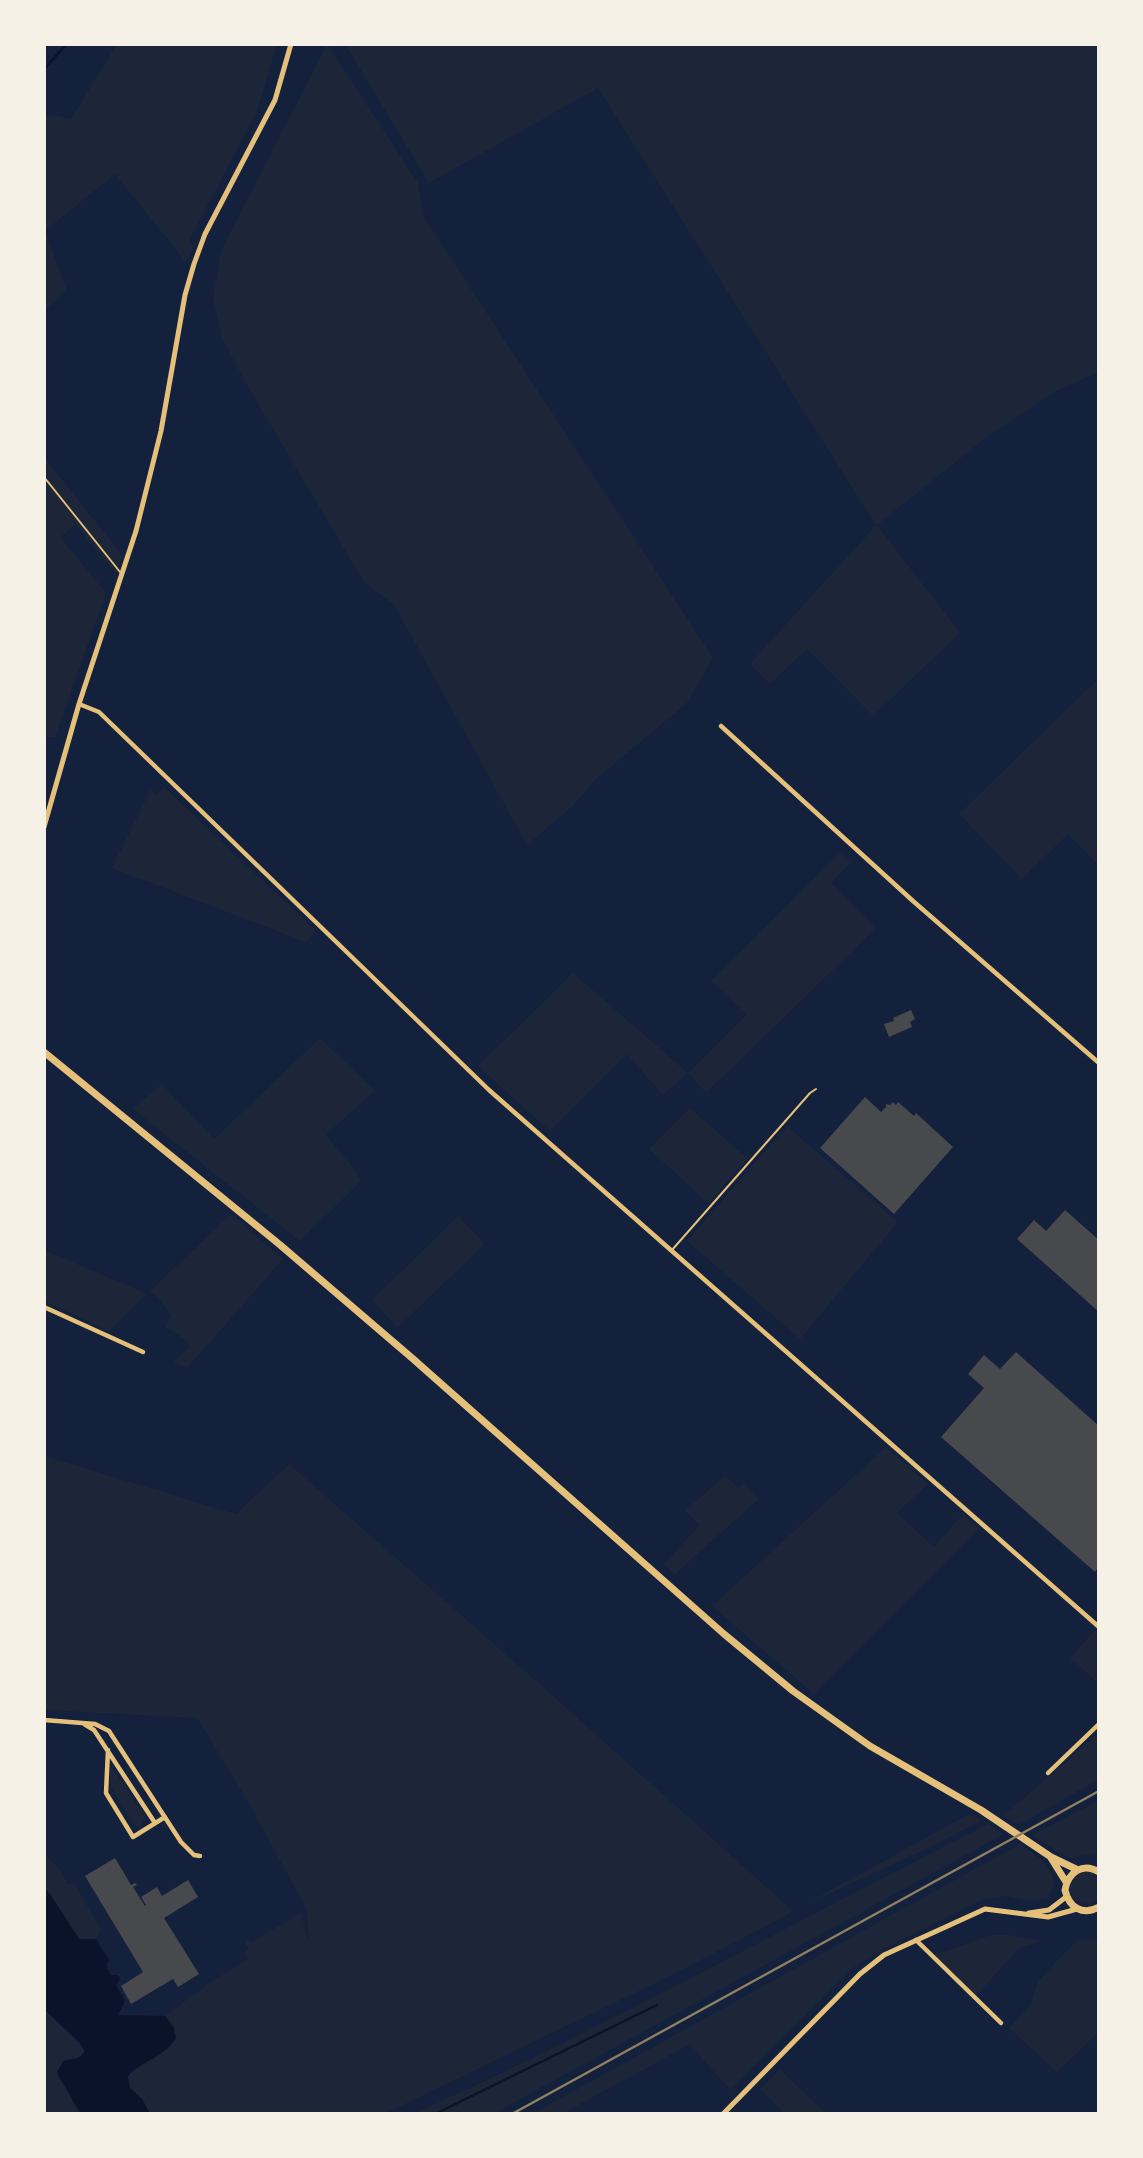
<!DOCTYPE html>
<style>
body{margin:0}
#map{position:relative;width:1143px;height:2158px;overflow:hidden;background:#14213d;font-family:"Work Sans",sans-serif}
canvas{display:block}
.frame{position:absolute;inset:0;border:46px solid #f6f1e7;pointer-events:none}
</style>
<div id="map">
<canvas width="1143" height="2158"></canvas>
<div class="frame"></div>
</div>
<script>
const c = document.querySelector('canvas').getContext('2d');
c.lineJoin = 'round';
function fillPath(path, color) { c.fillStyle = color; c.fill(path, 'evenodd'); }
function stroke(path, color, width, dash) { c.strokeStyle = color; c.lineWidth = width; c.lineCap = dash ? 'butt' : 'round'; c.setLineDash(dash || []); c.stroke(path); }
const green = new Path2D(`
 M117,44H277L257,111L189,241L194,248L186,262L115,174L45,231L67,291L44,312V116L53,115L71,119Z
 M327,44L418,183L423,216L713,658L687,703L595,780L573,806L527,845L394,605L364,582L247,385L222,338L213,297L221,251Z
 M345,44H1099V372L1058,390L983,440L877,525L960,633L873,716L807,649L770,684L750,664L876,525L598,88L429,183Z
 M44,457L123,556L116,574L76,525L60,537L106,593L55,737H44Z
 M1099,678V866L1068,834L1022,879L959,814Z
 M164,787L316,931L306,942L112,868L151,789L156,795Z
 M840,853L850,863L831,883L876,928L706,1093L688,1073L663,1095L627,1054L550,1131L478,1066L573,973L688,1073L747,1014L711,981Z
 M320,1038L375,1090L326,1135L351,1165L361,1181L300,1241L133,1109L162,1084L214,1139Z
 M690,1108L748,1159L708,1203L649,1149Z
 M787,1126L898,1222L800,1339L687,1241Z
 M231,1214L283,1259L187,1368L173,1362L189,1348V1344L184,1339L166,1327L171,1316L162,1302L150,1291Z
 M458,1216L485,1244L397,1328L372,1300Z
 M44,1250L147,1294L109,1331L44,1301Z
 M886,1447L928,1484L897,1513L934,1547L963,1514L979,1529L814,1694L712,1606Z
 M44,1456L236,1514L289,1464L543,1687L791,1909V1913L672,1975L384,2114H150L142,2098L130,2088L128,2076C145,2056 195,2050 165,2016L212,1981L248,1959L244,1953L249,1949L245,1942L248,1940L252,1942L301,1913L309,1942L307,1910L247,1800L197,1718L44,1710Z
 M725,1475L738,1488L744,1483L759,1499L675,1574L664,1564L700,1525L685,1511Z
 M1095,1630L1099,1634V1684L1070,1658Z
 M1099,1733V1779L1019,1825L1003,1816Z
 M112,1767L145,1817L139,1827L134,1824L111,1787L110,1769Z
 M1099,1800V1853L1070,1858L1059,1853L1033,1835Z
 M969,1814L982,1820L930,1847L802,1906Z
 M988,1824L1004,1834L493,2114H414C609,2025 797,1921 988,1824Z
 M1020,1844C1039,1856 1066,1876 1047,1898L1029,1901L1007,1896L984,1899L881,1950L853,1968L730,2090L690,2044L562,2114H532Z
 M44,1854L62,1872L67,1884L74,1883L101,1929L96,1939H79L50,1894L44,1888Z
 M1070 1888a16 16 0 1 1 32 0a16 16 0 1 1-32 0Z
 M991,1935H1009L1042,1941L1019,1948L976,1996L935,1955Z
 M1095,1939L1099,1940V2032L1057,2072L1009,2028L1031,2004L1038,1981L1077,1940Z
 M44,2009L84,2049L81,2056L66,2060L70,2098L81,2114H44Z
 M780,2069L826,2114H785L760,2089Z`);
const water = new Path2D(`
 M44,1888L50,1894L79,1939H96L109,1960L106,1965L111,1975H118L120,1978L116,1985L125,2001L118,2015L165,2016L174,2028L176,2038C165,2057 141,2061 128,2076L130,2088L142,2099L150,2114H81L59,2077L57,2072L63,2061L78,2058L85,2052L80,2043L44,2009Z`);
const stream = new Path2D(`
 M44,69L67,44
 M435,2114L657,2005`);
const building = new Path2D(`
 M911,1010L915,1019L910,1022L912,1027L889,1037L884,1024L894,1021L893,1018Z
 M865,1097L881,1112L886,1107V1104L890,1105L893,1102L896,1105L898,1102L914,1116L916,1113L953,1147L894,1214L820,1148Z
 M1065,1210L1099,1240V1312L1017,1239L1034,1220L1046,1231Z
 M1016,1352L1099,1426V1566L1095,1572L941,1437L984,1388L968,1374L984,1355L1000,1369Z
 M115,1858L131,1885L135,1883L137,1885L133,1887L145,1906L146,1905L141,1897L157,1887L162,1896L188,1880L198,1897L164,1918L199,1974L178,1987L173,1979L131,2004L121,1986L143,1972L85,1876Z`);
const service = new Path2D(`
 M44,477L120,572
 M672,1250L810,1093L816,1089`);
const minor = new Path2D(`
 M79,704L99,712L489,1090L1099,1627
 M721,726L913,901L1099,1063
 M44,1307L143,1352
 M44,1720L95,1724L109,1731L181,1842L194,1855L200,1856
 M84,1724L94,1730L155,1823
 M108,1750L106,1793L133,1837L165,1817
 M1048,1773L1099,1724
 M916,1940L1001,2023`);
const tertiary = new Path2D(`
 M44,827L79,704L136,531L161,431L185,295L194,264L205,234L275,100L291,44
 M1029,1913L1049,1910L1066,1897
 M723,2114L860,1974L884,1955L985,1909L1048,1917L1077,1909`);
const primary = new Path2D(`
 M44,1052L279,1244L412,1358L724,1634L793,1691L870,1746L981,1810L1051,1857L1078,1870
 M1051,1858L1066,1882
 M1099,1872C1083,1862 1068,1872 1065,1890C1069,1908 1083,1916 1099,1907`);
const rail = new Path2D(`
 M512,2114L1099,1791`);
fillPath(green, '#1d2539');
fillPath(water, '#0b132b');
stroke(stream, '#0b132b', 2.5);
fillPath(building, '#48494c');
stroke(service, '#e5c07b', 2);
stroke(minor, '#e5c07b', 4.5);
stroke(tertiary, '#e5c07b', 5);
stroke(primary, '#e5c07b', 7);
stroke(rail, '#918062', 2.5);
</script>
